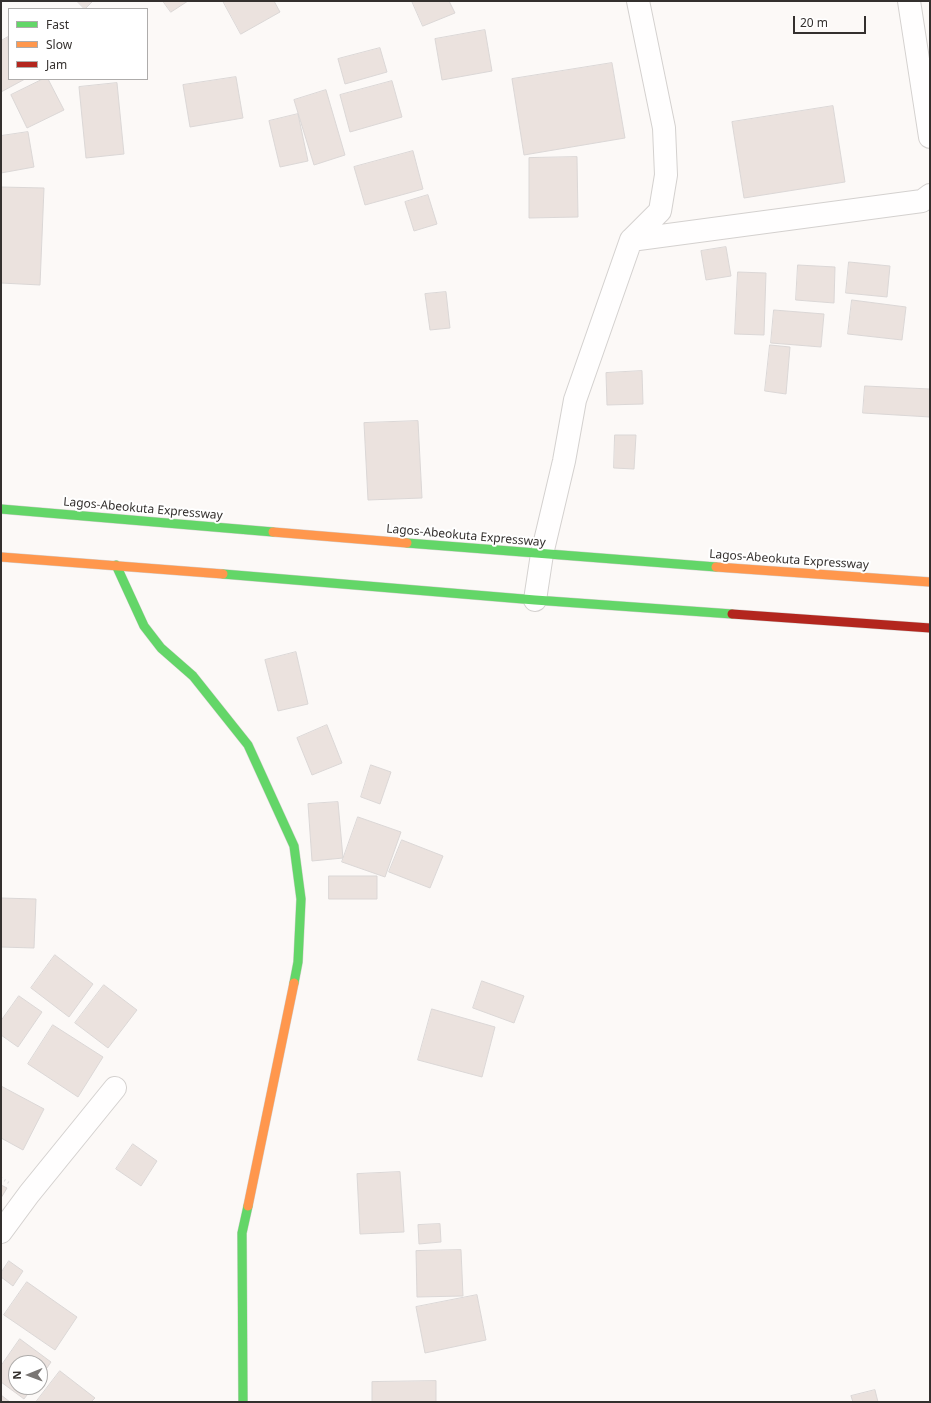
<!DOCTYPE html>
<style>
body{margin:0}
#map{position:relative;width:931px;height:1403px;overflow:hidden;background:#fcf9f7;font-family:"Noto Sans",sans-serif}
canvas{display:block}
.frame{position:absolute;inset:0;border:2px solid #34302e;pointer-events:none}
.legend{position:absolute;left:8px;top:8px;width:140px;height:72px;box-sizing:border-box;background:#fff;border:1px solid #aeacab;margin:0;padding:5px 7px;list-style:none;font-size:12px;color:#34302e}
.legend li{display:flex;align-items:center;gap:8px;height:20px}
.legend b{width:20px;border:1px solid #aeacab}
.north{position:absolute;left:8px;top:1355px;width:40px;height:40px;box-sizing:border-box;background:#fff;border:1px solid #aeacab;border-radius:50%;rotate:269deg;font-size:11px;font-weight:700;line-height:16px;text-align:center;color:#34302e}
.north::after{content:'';display:block;margin:auto;width:14px;height:18px;background:#7a7674;clip-path:polygon(50% 0,100% 100%,50% 72%,0 100%)}
.scale{position:absolute;left:793px;top:16px;width:73px;height:18px;box-sizing:border-box;border:2px solid #34302e;border-top:0;padding-left:5px;font-size:12px;line-height:14px;white-space:nowrap;color:#34302e;-webkit-text-stroke:3px #fff;paint-order:stroke}
</style>
<div id="map">
<canvas width="931" height="1403"></canvas>
<div class="frame"></div>
<ul class="legend">
<li><b style="height:5px;background:#63d668"></b>Fast</li>
<li><b style="height:5px;background:#ff974d"></b>Slow</li>
<li><b style="height:5px;background:#b3261e"></b>Jam</li>
</ul>
<div class="north">N</div>
<div class="scale">20 m</div>
</div>
<script>
const c = document.querySelector('canvas').getContext('2d');
c.lineJoin = 'round';
function fillPath(path, color) { c.fillStyle = color; c.fill(path, 'evenodd'); }
function stroke(path, color, width, dash) { c.strokeStyle = color; c.lineWidth = width; c.lineCap = dash ? 'butt' : 'round'; c.setLineDash(dash || []); c.stroke(path); }
function label(font, color, halo, rows, align = 'center') {
  c.font = font + ' "Noto Sans",sans-serif'; c.lineWidth = 4; c.setLineDash([]); c.textBaseline = 'middle'; c.strokeStyle = halo; c.fillStyle = color; for (const [text, x, y, turn = 0] of rows) {
    c.save(); c.translate(x, y); c.rotate((+turn || 0) * Math.PI / 180); c.textAlign = isNaN(turn) ? turn : align; if (halo) c.strokeText(text, 0, 0); c.fillText(text, 0, 0); c.restore();
  }
}
const building = new Path2D(`
 M77,1H93L85,9Z
 M163,1H188L171,12Z
 M223,1H274L280,12L241,34Z
 M412,1H449L455,13L423,26Z
 M485,30L492,71L442,80L435,39Z
 M8,37L9,79H25L1,92V41Z
 M380,48L387,72L345,84L338,59Z
 M612,63L625,138L524,155L512,79Z
 M236,77L243,118L190,127L183,85Z
 M43,79H48L64,110L27,128L11,95Z
 M392,81L402,117L350,132L340,95Z
 M117,83L124,154L86,158L79,87Z
 M326,90L345,155L314,165L294,100Z
 M833,106L845,182L744,198L732,122Z
 M298,114L308,161L280,167L269,121Z
 M28,132L34,167L1,173V136Z
 M413,151L423,189L365,205L354,167Z
 M577,157L578,217L529,218V158Z
 M1,187L44,188L40,285L1,283Z
 M428,195L437,224L414,231L405,202Z
 M726,247L731,276L706,280L701,251Z
 M849,262L890,266L887,297L846,293Z
 M798,265L835,267L834,303L796,300Z
 M738,272L766,273L764,335L735,334Z
 M446,292L450,328L430,330L425,294Z
 M852,300L906,307L902,340L848,334Z
 M774,310L824,314L821,347L771,343Z
 M770,345L790,347L786,394L765,391Z
 M642,371L643,404L607,405L606,373Z
 M865,386L930,389V417L863,413Z
 M418,421L422,498L368,500L364,423Z
 M615,435H636L634,469L614,468Z
 M296,652L308,704L278,711L265,660Z
 M327,725L342,763L312,775L297,738Z
 M371,765L391,772L380,804L361,797Z
 M338,802L343,858L312,861L308,804Z
 M358,817L401,832L385,877L342,862Z
 M402,840L443,856L430,888L389,872Z
 M329,876H377V899H329Z
 M1,898L36,899L34,948L1,947Z
 M55,955L93,984L69,1017L31,988Z
 M482,981L524,996L514,1023L473,1008Z
 M104,985L137,1010L108,1048L75,1023Z
 M19,996L42,1012L18,1047L1,1035V1021Z
 M432,1009L495,1027L482,1077L418,1060Z
 M53,1025L103,1057L78,1097L28,1064Z
 M1,1086L44,1109L23,1150L1,1138Z
 M133,1144L157,1161L141,1186L116,1169Z
 M400,1172L404,1232L360,1234L357,1174Z
 M1,1185L7,1188L1,1198Z
 M440,1224L441,1242L419,1244L418,1225Z
 M461,1250L463,1296L417,1297L416,1251Z
 M9,1261L23,1271L13,1286L1,1277V1273Z
 M27,1282L77,1317L55,1350L4,1315Z
 M477,1295L486,1340L425,1353L416,1307Z
 M20,1339L51,1362L40,1378V1363H16V1387H33L24,1399L1,1382V1366Z
 M60,1371L95,1398L91,1402H36Z
 M436,1381V1402H372V1382Z
 M875,1390L878,1402H853L851,1396Z
 M1,1395L10,1402H1Z`);
const path = new Path2D(`
 M1,1178L9,1183`);
const street = new Path2D(`
 M909,1L930,137
 M631,240L922,201L930,195
 M535,600L542,554L564,461L575,400L631,240L660,211L666,175L664,128L638,1
 M1,1232L29,1194L115,1088`);
const fast = new Path2D(`
 M1,509L273,532
 M407,543L716,567
 M116,565L144,626L161,648L193,676L248,745L294,846L301,899L298,962L294,983
 M223,574L535,600L732,614
 M243,1402L242,1233L248,1206`);
const slow = new Path2D(`
 M273,532L407,543
 M1,557L223,574
 M716,567L930,582
 M248,1206L294,983`);
const jam = new Path2D(`
 M732,614L930,628`);
const streetNames = [
 ["Lagos-Abeokuta Expressway",143,509,5],
 ["Lagos-Abeokuta Expressway",466,536,5],
 ["Lagos-Abeokuta Expressway",789,560,4]
];
fillPath(building, '#ebe2de');
stroke(building, '#dbd7d6', 1);
stroke(street, '#d4d1cf', 24);
stroke(fast, '#d4d1cf', 10);
stroke(slow, '#d4d1cf', 10);
stroke(jam, '#d4d1cf', 10);
stroke(path, '#e2e1e1', 2.5, [1, 3]);
stroke(street, '#fffefe', 22);
stroke(fast, '#63d668', 9);
stroke(slow, '#ff974d', 9);
stroke(jam, '#b3261e', 9);
label('12px', '#34302e', '#fff', streetNames);
</script>
